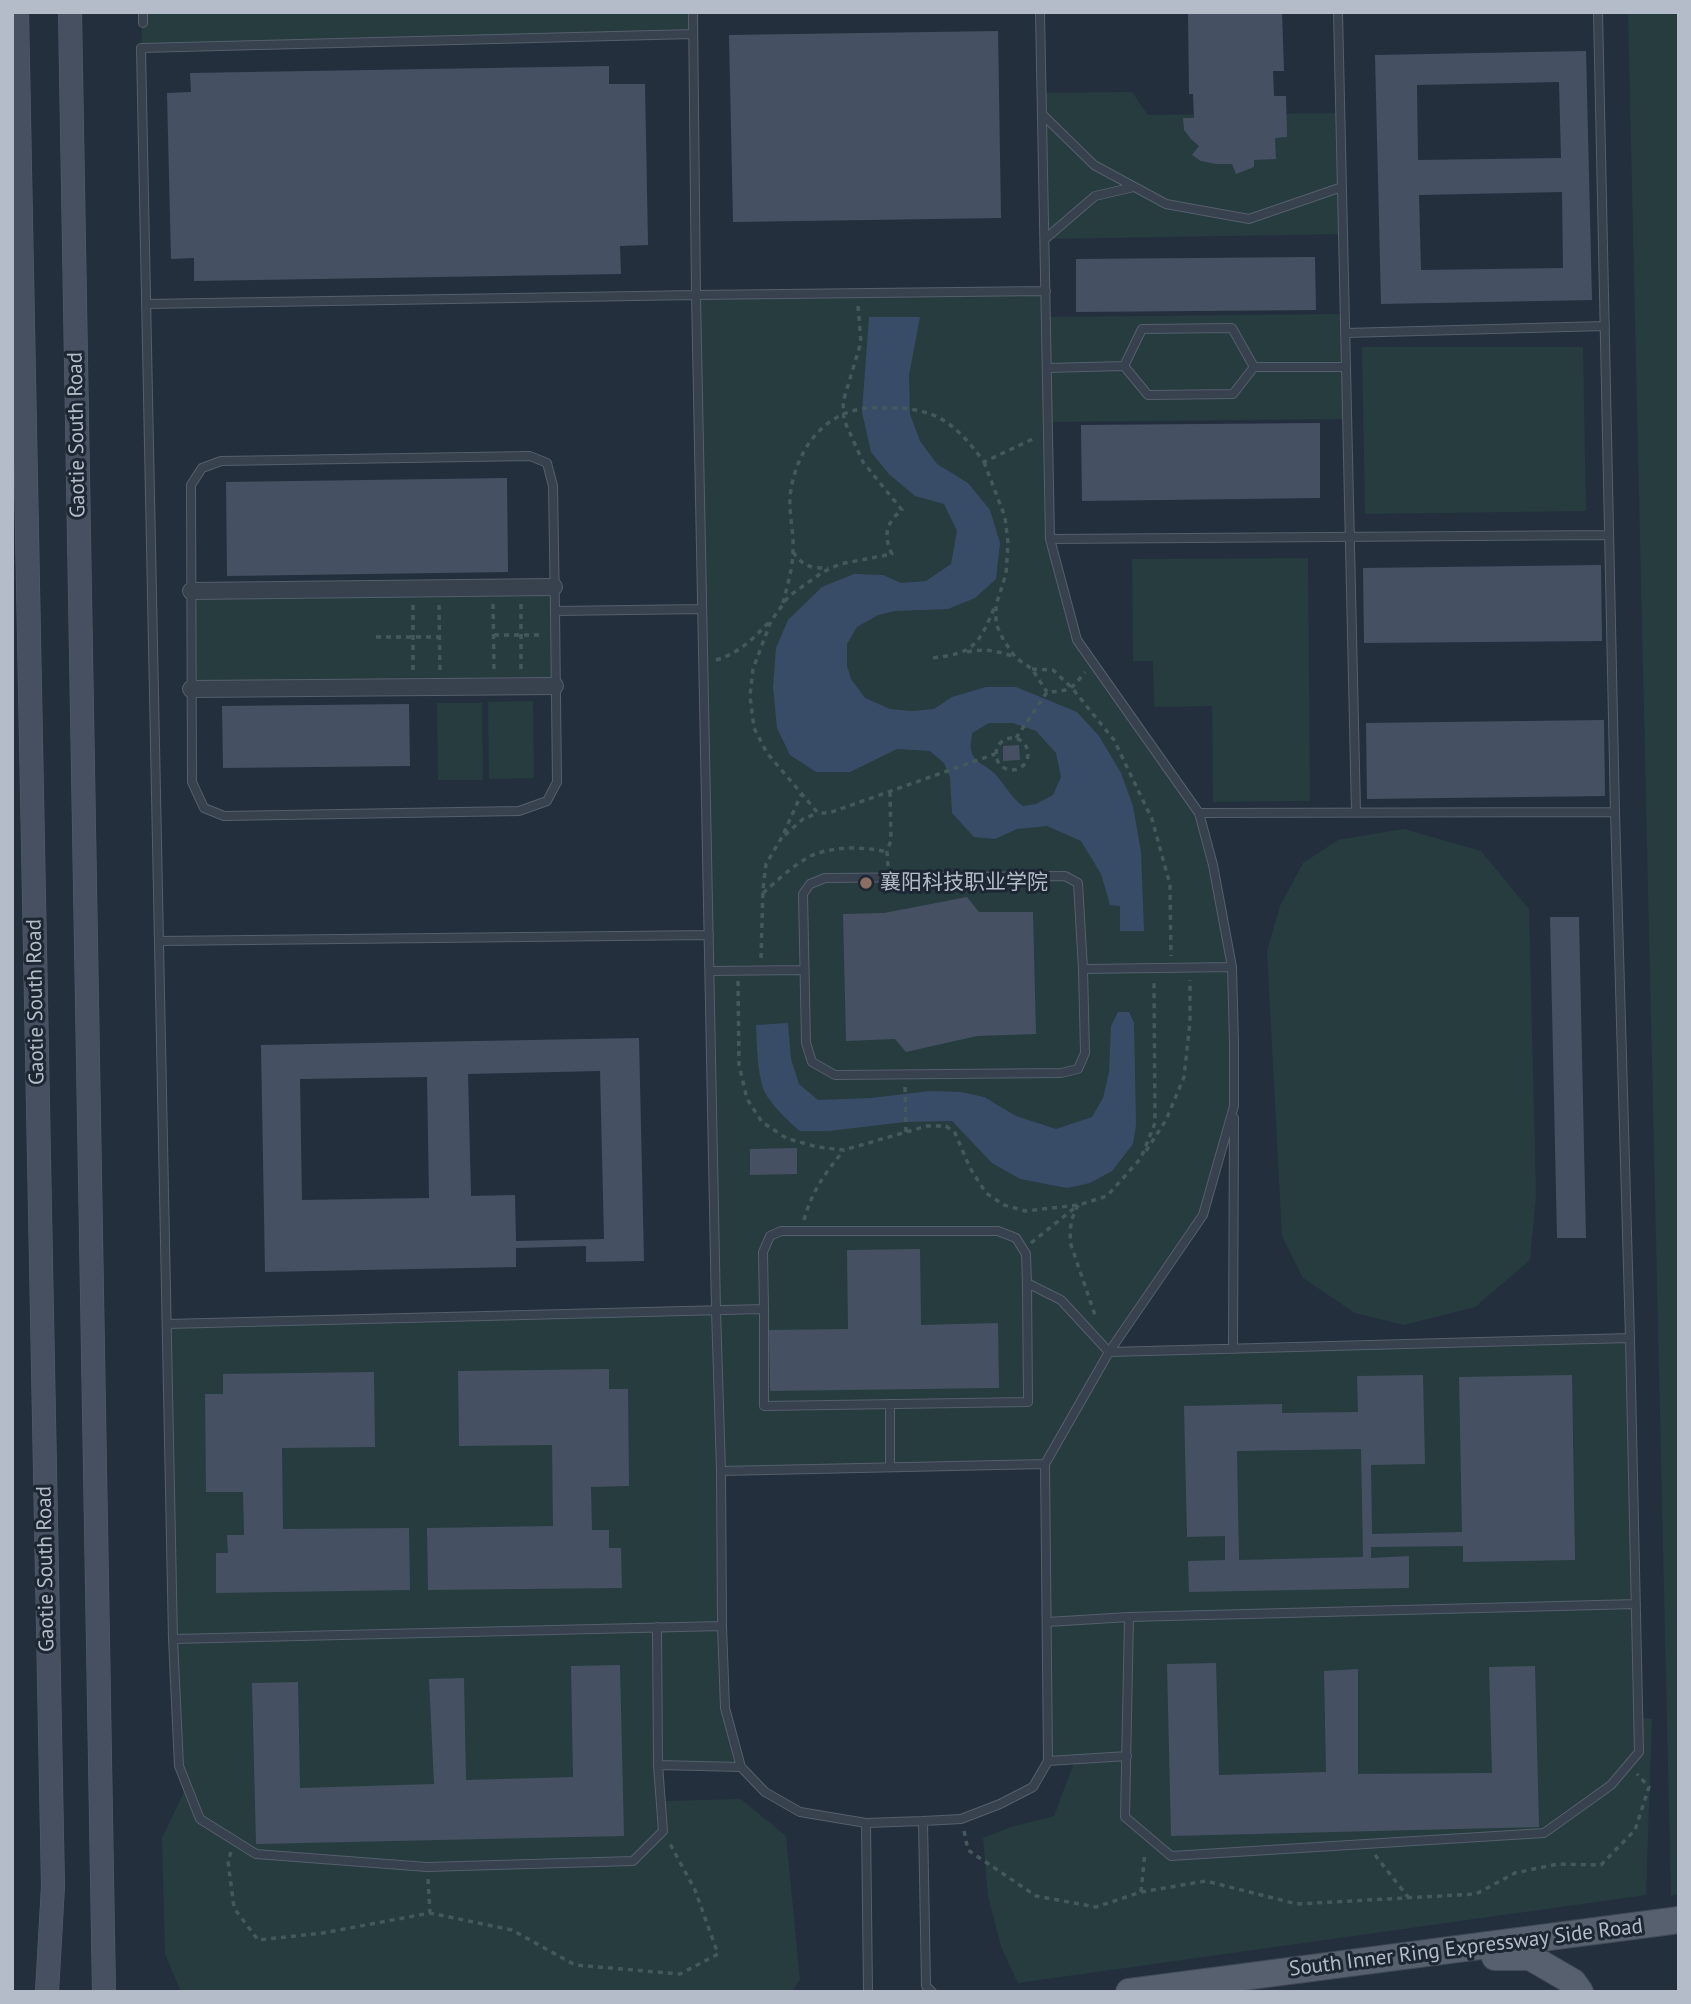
<!DOCTYPE html>
<meta charset="utf-8">
<style>
body{margin:0}
#map{position:relative;width:1691px;height:2004px;overflow:hidden;background:#242f3e;font-family:"PT Sans",sans-serif}
canvas{display:block}
.frame{position:absolute;inset:0;border:14px solid #b4bcc9;pointer-events:none}
</style>
<div id="map">
<canvas width="1691" height="2004"></canvas>
<div class="frame"></div>
</div>
<script>
const c = document.querySelector('canvas').getContext('2d');
c.lineJoin = 'round';
function fillPath(path, color) { c.fillStyle = color; c.fill(path, 'evenodd'); }
function stroke(path, color, width, dash) { c.strokeStyle = color; c.lineWidth = width; c.lineCap = dash ? 'butt' : 'round'; c.setLineDash(dash || []); c.stroke(path); }
function label(font, color, halo, rows, align = 'center') {
  c.font = font + ' "PT Sans","Noto Sans SC",sans-serif'; c.lineWidth = 6; c.setLineDash([]); c.textBaseline = 'middle'; c.strokeStyle = halo; c.fillStyle = color; for (const [text, x, y, turn = 0] of rows) {
    c.save(); c.translate(x, y); c.rotate((+turn || 0) * Math.PI / 180); c.textAlign = isNaN(turn) ? turn : align; if (halo) c.strokeText(text, 0, 0); c.fillText(text, 0, 0); c.restore();
  }
}
const green = new Path2D(`
 M143,12H693V34L141,48Z
 M1628,12H1679V1894L1671,1896Z
 M1132,92L1148,115L1341,113L1343,234L1045,239L1041,93Z
 M1046,291L1047,317L1345,314L1347,419L1049,422L1050,539L1077,640L1199,813L1232,967L1234,1106L1203,1215L1109,1352L1630,1338L1639,1717L1652,1719L1646,1895L1018,1983L1001,1947L988,1896L983,1838L1011,1827L1054,1816L1075,1760L1048,1761L1045,1464L721,1471L725,1708L741,1767L658,1765L661,1801L741,1799L786,1836L800,1980L791,1992H181L165,1954L162,1838L187,1786L179,1766L167,1324L716,1309L696,295Z
 M1362,347H1583L1586,511L1365,514Z
 M1308,558L1310,801L1213,802L1212,706L1154,707L1153,661H1133L1132,559Z
 M554,587L555,686L191,689V591Z
 M533,701L534,778L489,779L488,702Z
 M437,703H482L483,780H438Z
 M1404,829L1481,851L1529,909L1536,1196L1530,1260L1475,1307L1404,1325L1355,1313L1303,1278L1282,1236L1267,951L1280,906L1303,863L1338,840Z`);
const water = new Path2D(`
 M869,317H920L909,375L910,414L920,441L937,464L968,483L990,510L1000,543L996,579L975,598L948,609L895,611L878,615L857,627L847,644V666L851,679L865,698L890,709L912,711L934,709L952,697L986,687H1016L1077,712L1099,736L1121,773L1133,806L1141,852L1144,931H1120V906L1110,905L1101,874L1081,841L1047,826L1017,829L995,839L974,837L952,813L950,777L944,763L930,751L897,749L850,772H816L790,755L777,728L773,687L776,648L788,620L822,587L854,574L883,575L901,583L926,581L951,564L957,531L944,504L915,496L889,474L871,452L862,412ZM989,723H1013L1036,731L1056,753L1061,777L1053,795L1036,804L1023,806C1011,798 1005,784 994,773C986,765 974,763 971,750C970,745 972,738 972,733Z
 M1118,1012H1129L1134,1023L1136,1125L1133,1144L1112,1171L1090,1183L1067,1188L1020,1179L992,1163L952,1121L905,1122L829,1131H800C789,1122 768,1102 763,1088C757,1069 757,1046 756,1025L788,1023L791,1059L799,1084L818,1100L871,1098L930,1091L961,1092L984,1097L1016,1116L1056,1129L1092,1117L1103,1098L1109,1072L1111,1026Z`);
const building = new Path2D(`
 M1188,12H1282L1284,71H1273L1274,96H1286L1287,137L1275,138L1276,159L1254,160V167L1236,174L1232,164H1216L1201,161L1192,155L1199,146L1191,139L1184,130L1183,118H1194L1193,94H1189Z
 M998,31L1001,218L733,222L729,35Z
 M1586,51L1592,300L1381,304L1375,55ZM1559,82L1561,158L1418,160L1417,85ZM1562,192L1563,268L1421,270L1419,195Z
 M609,66V84H645L648,245L620,246L621,274L194,281V258L171,259L167,93L191,92L190,73Z
 M1315,257L1316,310L1076,312V259Z
 M1320,423V498L1082,501L1081,425Z
 M507,478L508,572L227,576L226,482Z
 M1601,565L1602,641L1364,643L1363,568Z
 M409,704L410,766L223,768L222,706Z
 M1604,720L1605,796L1367,799L1366,723Z
 M1019,745L1020,760L1003,761V746Z
 M967,897L979,912H1033L1036,1034L977,1036L906,1052L895,1039L846,1041L843,914L884,913Z
 M1550,917H1579L1586,1238H1557Z
 M639,1038L644,1261L586,1262V1246L516,1248V1267L265,1272L261,1045ZM600,1071L604,1239L516,1241L515,1195L471,1196L468,1074ZM427,1077L429,1198L302,1200L300,1079Z
 M797,1148V1174L750,1175V1149Z
 M920,1249L921,1325L998,1323L999,1388L770,1391L769,1330L848,1329L847,1250Z
 M609,1369V1389H628L629,1486L591,1487L592,1530H609V1548H621L622,1588L428,1590L427,1528L553,1526L552,1445L459,1446L458,1371Z
 M374,1372L375,1447L282,1448L283,1529L409,1528L410,1590L216,1593V1553H228L227,1535H244L243,1492H206L205,1394H223V1374Z
 M1423,1375L1425,1464L1371,1465L1372,1534L1462,1532L1459,1377L1572,1375L1575,1560L1463,1562V1546L1371,1547V1558L1409,1556V1588L1189,1592L1188,1561L1225,1560V1536L1187,1537L1184,1406L1282,1404V1413L1358,1412L1357,1376ZM1361,1449L1363,1557L1239,1560L1237,1451Z
 M1216,1663L1219,1775L1326,1772L1324,1671L1358,1669V1774L1492,1773L1489,1667L1535,1666L1539,1827L1171,1836L1167,1664Z
 M620,1665L624,1836L256,1844L252,1683L298,1682L300,1788L434,1784L429,1679L464,1678L466,1780L573,1777L571,1666Z`);
const path = new Path2D(`
 M858,306L861,342L843,402L844,420L863,462L902,510C886,522 883,536 892,554L840,564L823,572L789,596L771,621L753,669L750,696L754,728L767,753L818,813H829L995,754
 M984,462L1005,517L1008,543L1006,574L996,605V624L1004,641L1016,658L1032,669L1047,692
 M793,552C804,567 810,568 828,568
 M783,603C787,586 793,568 793,550C794,533 789,515 790,497C794,457 818,416 861,409C869,407 879,408 888,408C936,407 956,424 984,462L1035,438
 M493,604L494,670
 M521,604V670
 M413,605V671
 M439,605L440,671
 M494,635H543
 M376,637H439
 M967,652C983,648 999,651 1014,657
 M933,658C975,653 979,644 995,606
 M716,660C738,654 754,638 769,622
 M1032,669L1053,670L1072,688L1114,740L1152,819L1170,885L1171,956
 M996 754a16 16 0 1 1 32 0a16 16 0 1 1-32 0Z
 M1016,738L1047,692C1070,691 1071,690 1085,672
 M785,835L803,819L818,813
 M888,866L887,852L891,840L890,791
 M763,893C777,881 791,867 807,858C827,846 864,846 887,852
 M761,958L763,889L766,864L782,837L801,795
 M738,981L739,1065L747,1099L762,1122L786,1138L817,1147L844,1150L927,1126H946L955,1133L970,1168L986,1193L1004,1205L1025,1211L1079,1205L1107,1196L1141,1158L1155,1123L1154,981
 M905,1087L906,1132
 M1146,1151L1166,1120L1184,1077L1190,1022V980
 M1078,1205L1071,1221L1070,1242L1096,1318
 M804,1220C812,1191 825,1173 844,1150
 M1031,1243L1077,1206
 M964,1831L968,1850L1036,1896L1096,1907L1141,1892L1206,1881L1297,1904L1476,1894L1515,1873L1558,1864L1601,1865L1635,1830L1649,1787L1637,1774
 M231,1852L228,1861L234,1908L258,1940L323,1933L430,1913L512,1930L575,1965L680,1974L718,1954L695,1890L669,1842
 M1375,1855L1408,1897
 M428,1879L430,1913
 M1141,1892L1145,1852`);
const lane = new Path2D(`
 M143,12V23
 M693,12L696,295L716,1310L721,1471L722,1626L725,1708L741,1767L765,1792L800,1812L866,1823L868,1992
 M1338,12L1356,812
 M1598,12L1615,812L1630,1338
 M693,34L141,48L173,1639L722,1626
 M1043,115L1094,165L1166,204L1249,219L1342,187
 M1045,239L1095,196L1134,187
 M146,304L696,295L1046,291
 M1232,328L1254,367L1233,394L1148,395L1124,366L1142,329Z
 M1345,333L1605,326
 M1254,367H1346
 M1047,368L1124,366
 M1050,539L1609,535
 M555,611L553,486L547,463L530,456L221,461L202,468L191,485L192,782L204,808L224,816L519,811L547,801L557,782L555,611L702,609
 M1199,813L1615,812
 M159,941L709,935
 M1083,969L1078,883L1065,876L825,878L810,884L803,894L806,1043L812,1062L835,1075L1061,1073L1078,1069L1085,1053L1083,969L1232,967
 M710,971L804,970
 M764,1309V1406L1028,1402L1027,1283
 M167,1324L764,1309L763,1252L770,1236L781,1231H998L1016,1238L1026,1254L1027,1283L1061,1300L1109,1352L1630,1338L1639,1752L1611,1785L1544,1833L1171,1856L1125,1817L1129,1617L1047,1622
 M1233,1349L1234,1118
 M890,1467V1404
 M721,1471L1045,1464
 M1129,1617L1636,1604
 M173,1639L179,1766L200,1819L256,1854L427,1867L633,1861L663,1831L658,1765L657,1627
 M1048,1761L1127,1756
 M658,1765L741,1767
 M866,1823L923,1821
 M932,1992L926,1986L923,1821L961,1819L1000,1804L1033,1787L1048,1761L1045,1464L1109,1352L1203,1215L1234,1106V1043L1232,967L1213,865L1199,813L1077,640L1050,539L1040,12`);
const street = new Path2D(`
 M191,591L554,587
 M191,689L555,686`);
const secondary = new Path2D(`
 M17,12L53,1886L47,1992
 M70,12L104,1992`);
const primary = new Path2D(`
 M1495,1957H1530L1573,1982L1580,1992
 M1129,1992L1679,1920`);
const markers = [
 [866,883,7,"#8d6e63"]
];
const streetNames = [
 ["Gaotie South Road",77,435,-91],
 ["Gaotie South Road",36,1002,-91],
 ["Gaotie South Road",46,1569,-91],
 ["South Inner Ring Expressway Side Road",1466,1948,-7]
];
const poiNames = [
 ["襄阳科技职业学院",880,883]
];
fillPath(green, '#263c3f');
fillPath(water, '#394c67');
fillPath(building, '#455162');
stroke(lane, '#565f6c', 10);
stroke(street, '#565f6c', 18);
stroke(secondary, '#565f6c', 24);
stroke(primary, '#414a57', 28);
stroke(path, '#44595c', 3.5, [5, 5]);
stroke(lane, '#38414e', 8);
stroke(street, '#38414e', 16);
stroke(secondary, '#465061', 23);
stroke(primary, '#56606e', 26);
for (const [x, y, r, color] of markers) { const dot = new Path2D(); dot.arc(x, y, r, 0, 2 * Math.PI); c.fillStyle = color; c.fill(dot); stroke(dot, '#1d2633', 2.5); }
label('21px', '#b4bcc9', '#1d2633', streetNames);
label('21px', '#b4bcc9', '#1d2633', poiNames, 'left');
</script>
